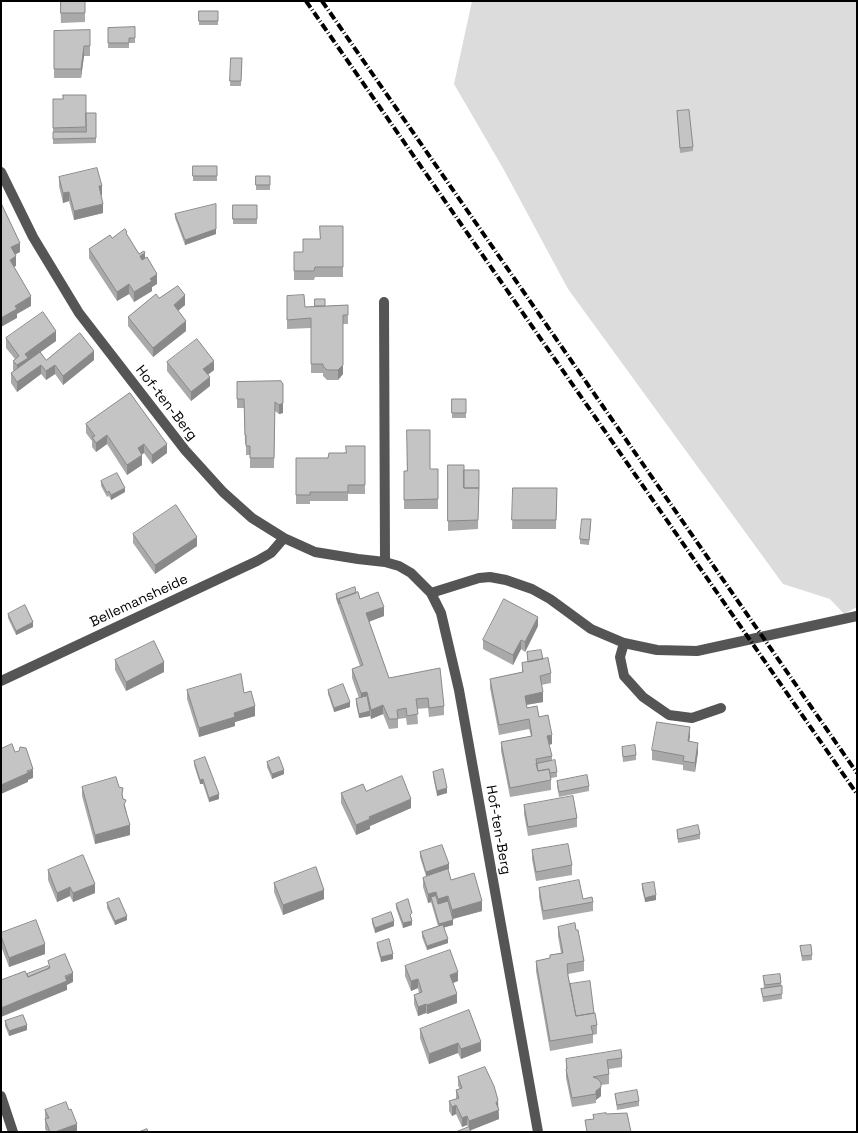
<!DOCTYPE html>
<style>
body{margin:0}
#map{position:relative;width:858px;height:1133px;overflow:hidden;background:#fff;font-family:"Space Grotesk",sans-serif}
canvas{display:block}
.frame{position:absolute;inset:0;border:2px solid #000;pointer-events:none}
</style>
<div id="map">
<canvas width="858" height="1133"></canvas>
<div class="frame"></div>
</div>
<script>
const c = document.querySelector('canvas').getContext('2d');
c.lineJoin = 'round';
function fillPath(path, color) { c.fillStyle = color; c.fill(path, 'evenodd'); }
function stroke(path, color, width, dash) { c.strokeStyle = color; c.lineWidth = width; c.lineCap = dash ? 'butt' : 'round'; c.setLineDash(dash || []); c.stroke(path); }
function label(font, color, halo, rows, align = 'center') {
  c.font = font + ' "Space Grotesk",sans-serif'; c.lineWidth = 4; c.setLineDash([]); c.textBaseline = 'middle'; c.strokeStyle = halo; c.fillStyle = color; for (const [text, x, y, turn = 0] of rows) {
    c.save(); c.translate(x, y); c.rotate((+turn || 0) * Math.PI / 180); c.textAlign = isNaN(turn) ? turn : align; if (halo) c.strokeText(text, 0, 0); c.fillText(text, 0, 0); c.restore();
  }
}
const green = new Path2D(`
 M472,1H857V607L844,614L830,599L783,584L568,289L504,170L454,84Z`);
const minor = new Path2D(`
 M1,172L33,237L79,313L185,450L223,492L252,518L284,538L315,552L358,559L385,562L399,566L411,573L431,593L441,613L459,690L538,1132
 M384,302L385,562
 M431,593L479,578L490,577L506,580L532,589L550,599L591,629L624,643L657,650L697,651L857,616
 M624,643L620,657L624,676L643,697L669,715L692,718L721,708
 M1,681L257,561L271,553L284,538
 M1,1096L13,1132`);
const rail = new Path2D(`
 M306,1L857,794
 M322,1L857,773`);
const wall = new Path2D(`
 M60,1H85V22L61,23Z
 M199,11H218V25H199Z
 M135,27V43H129V48H108V28Z
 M90,30V56H84L81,78H54V31Z
 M231,58H242L241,86H230Z
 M53,99H63L86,127L96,113V143L53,144Z
 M677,111L693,147V151L680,153Z
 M193,166H217V181H193Z
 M256,176H270V190H256Z
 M59,177L102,195H101L103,213L74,220L69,201L63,203L59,186Z
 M233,205H257V224H233Z
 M175,214L216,234L185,245L175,218Z
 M343,226V277H315L314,280H294V252H303L320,239Z
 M127,235L139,254L145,259L157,284L152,287V291L134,302L129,294L117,301L89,258V249L112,238Z
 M287,296L305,307L348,305V324H343V374L338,380H327L323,376V373H311V328L287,329Z
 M159,298L185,305L178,311L186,331L153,357L128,326V317Z
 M6,338L56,341L40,352L46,360H94L63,385L55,374L46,380L41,374L17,392L11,383V373L14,371L13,370V361L15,359L6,348Z
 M167,362L214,370L208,375L210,386L191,401L167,371Z
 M281,381L283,413L279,414L275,411L274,468H250V455H246V444H245L244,408H237V382Z
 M130,393L167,453L152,464L144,453L142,454V465L127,475L107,444L96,452L92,447V441L86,433V424Z
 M452,399H466V418H452Z
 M365,446V494H348V501H310V504H296V458H328Z
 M448,465L464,470H479L478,529L448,531Z
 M430,469H438V509H404V471Z
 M101,481L125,492L111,500L109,496L107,497L101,486Z
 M513,488H557L556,529H512Z
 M591,524L589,545L580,544V539Z
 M133,534L197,546L155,574L133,543Z
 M356,593L360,599L384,616L369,621L389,678L444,706V715L429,717L428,708L417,709L418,724L407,725L406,718L398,719V728L389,729L383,714L371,719L370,716L359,718L356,704V699L359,698L352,678V669L360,666L336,599V594Z
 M8,614L33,627L16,635L8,618Z
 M538,626L525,652L521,649L513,665L483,649V640Z
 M527,652L543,659L551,673V683L541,685L543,702L526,705L527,708L539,717L552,744L549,745L552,756V761L557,772V777L551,778V790L510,797L501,751V742L531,736L529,729L499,735L490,688V679L522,672V663L528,662Z
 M115,660L164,672L126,691L115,670Z
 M187,690L244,693L255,716L235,722V726L199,737L187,699Z
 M328,690L350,707L334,712L328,694Z
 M690,736L689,741L698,752L695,772L683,770V765L652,760V750Z
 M622,747L636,755V760L623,762Z
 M194,761L219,799L209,802L203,784H200L194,765Z
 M267,762L284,774L272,779L267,767Z
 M433,772L447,793L437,796L433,776Z
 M557,781L589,786V791L559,797L557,786Z
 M82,787H119L123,797V799L126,809L130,835L95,844L82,796Z
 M366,791L411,808L370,826V829L356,835L341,803V793Z
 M524,805L577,818V827L528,836L524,814Z
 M677,830L700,834V839L678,843Z
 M532,850L572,865V875L536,881L532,859Z
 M420,852L449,869L426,876L420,857Z
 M48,870L95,893L73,902L70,896L57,902L48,880Z
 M423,878L451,880L482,911L453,919V925L444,927L448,943L427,950L422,937V932L438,926L431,902L428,903L423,887Z
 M274,883L324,899L283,915L274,892Z
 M642,884L656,900L645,902L642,889Z
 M539,888L593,902V911L543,920L539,897Z
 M107,903L127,920L115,925L107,908Z
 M396,904L412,918L411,919L412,925L403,928L396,908Z
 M372,919L394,926L375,933L372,923Z
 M558,927L584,961V971L568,974L570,984L594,1013L597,1025V1034L593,1035V1043L550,1051L536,971V961L550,959V955L561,953L558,936Z
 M1,933L45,954L9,967L1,946Z
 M377,943L393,959L381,962L377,947Z
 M800,946L812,955V960L802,961Z
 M405,966L458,981L453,983L457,1003L427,1014L426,1013L418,1016L414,1004V995L419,993L418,988L411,991L405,976Z
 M763,976L781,983L782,999L763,1002L761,989H764Z
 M5,1021L27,1030L9,1036L5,1026Z
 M420,1029L481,1051L461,1059L458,1053L429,1064L420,1038Z
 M622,1058V1067L609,1069V1084L601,1085V1096L596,1100V1103L572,1107L566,1078V1059Z
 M458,1077L498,1107L499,1119L470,1130L467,1125L462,1127L456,1114L452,1116L449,1111V1101L456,1099V1090L460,1089L458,1086Z
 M615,1094L639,1101V1106L617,1110Z
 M45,1110H69L77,1132H47L45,1129Z`);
const shadedWall = new Path2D(`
 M84,46V56L81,78V69Z
 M99,186H102V195L99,196Z
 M69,192V201L63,203V193Z
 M103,204V213L74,220V211Z
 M216,229V234L185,245V240Z
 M20,243V252L11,257V247Z
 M145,253V262L140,266V256Z
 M16,256V266L10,269V260Z
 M157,274V284L152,287V291L134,302V292L150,279Z
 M129,284V294L117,301V292Z
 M185,295V305L174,314V305Z
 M31,296V306L17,314V318L1,327V318L15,306Z
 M186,321V331L153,357V348Z
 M56,331V341L28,361L17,375V365L25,354Z
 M94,351V360L63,385V376Z
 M214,361V370L203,378V369Z
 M41,365V374L17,392V382Z
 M55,365V374L46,380V371Z
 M343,365V374L338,380V370Z
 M210,377V386L191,401V392Z
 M283,403V413L279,414V405Z
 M107,435V444L96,452V443Z
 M144,444V453L138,457V448Z
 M167,444V453L152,464V455Z
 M142,455V465L127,475V465Z
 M125,488V492L111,500V495Z
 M197,537V546L155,574V565Z
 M384,607V616L366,623V613Z
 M538,617V626L525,652V642Z
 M33,622V627L16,635V631Z
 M521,640V649L513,665V655Z
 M164,662V672L126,691V682Z
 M367,692V701L361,703V693Z
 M543,692V702L525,705V696Z
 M350,702V707L334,712V708Z
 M383,705V714L371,719V710Z
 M255,706V716L235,722V726L199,737V728L234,713Z
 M370,711V716L359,718V714Z
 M690,727V736L688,750V741Z
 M552,735V744L547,745V736Z
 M698,743V752L695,772V763Z
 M33,769V778L28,780V782L1,794V785Z
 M284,770V774L272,779V774Z
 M203,779V784H200V780Z
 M447,788V793L437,796V791Z
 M219,794V799L209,802V798Z
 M411,799V808L370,826V829L356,835V825L369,817Z
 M130,825V835L95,844V835Z
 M449,864V869L426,876V872Z
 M95,884V893L73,902V893Z
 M70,887V896L57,902V893Z
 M324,890V899L283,915V905Z
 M436,892V901L431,897V902L428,903V894Z
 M656,895V900L645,902V898Z
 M448,896V906L438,909V899Z
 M482,901V911L452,919V910Z
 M127,916V920L115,925V921Z
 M453,920V925L439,929V924Z
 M394,921V926L375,933V928Z
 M412,921V925L403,928V923Z
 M448,939V943L427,950V946Z
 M45,944V954L9,967V958Z
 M393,954V959L381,962V957Z
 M458,972V981L450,984V975Z
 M73,973V982L67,985V990L1,1017V1008Z
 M418,979V988L411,991V981Z
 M457,994V1003L427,1014V1005Z
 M426,1004V1013L418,1016V1007Z
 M27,1025V1030L9,1036V1031Z
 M481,1042V1051L461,1059V1049Z
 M458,1043V1053L429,1064V1054Z
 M601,1087V1096L596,1100V1091Z
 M498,1100L499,1119L469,1131V1121L496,1103Z
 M456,1105V1114L452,1116V1107Z
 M467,1116V1125L462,1127V1118Z
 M77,1124V1132H55Z`);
const building = new Path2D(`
 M61,1H85V13H61Z
 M199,11H218V21H199Z
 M135,27V38H129V43H108V28Z
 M90,30V46H84L81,69H54V31Z
 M231,58H242L241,81H230Z
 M63,95H86V127L53,128V99H63Z
 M689,110L693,147L680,148L677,111Z
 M86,113H96V138L53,139V132H86Z
 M193,166H217V176H193Z
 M97,168L102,186H99L103,204L74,211L69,192L63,193L59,177Z
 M256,176H270V185H256Z
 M1,203L20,243L11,247L16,256L10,260L31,296L15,306L17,309L1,318Z
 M216,204V229L185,240L175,214Z
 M233,205H257V219H233Z
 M320,226H343V267H315L314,271H294V252H303V239H320Z
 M125,229L127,232L126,233L139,254L144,251L145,253L140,256L142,260L147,257L157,274L150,279L152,281L134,292L129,284L117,292L89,249L110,235L112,238Z
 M178,286L185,295L174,305L186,321L153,348L128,317L156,294L159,298Z
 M304,295L305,307L348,305V315H343V365L338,370H327L323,366V364H311V318L287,320V296Z
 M315,299H325V306H315Z
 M43,312L56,331L25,354L28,358L17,365L13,361L19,356L6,338Z
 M80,333L94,351L63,376L55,365L46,371L41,365L17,382L11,373L40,352L46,360Z
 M197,339L214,361L203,369L210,377L191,392L167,362Z
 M281,381L283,384V403L279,405L275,402L274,458H250V446H246V435H245L244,399H237V382Z
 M130,393L167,444L152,455L144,444L138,448L142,455L127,465L107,435L96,443L92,437L95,436L86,424Z
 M452,399H466V413H452Z
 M407,430H430V469H438V499L404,500V471H407Z
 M346,446H365V485H348V492H310V495H296V458H328L329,453H346Z
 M448,465H464V488H479L478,520L448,521Z
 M464,470H479V488H464Z
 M117,473L125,488L111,495L109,491L107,493L101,481Z
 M513,488H557L556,520H512Z
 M176,505L197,537L155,565L133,534Z
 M582,519H591L589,540L580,539Z
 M355,587L356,593L339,599V604L336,594Z
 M358,592L360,599L378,592L384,607L366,613L389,678L440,668L444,706L429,708L428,698L416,699L418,714L407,716L406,708L397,710L398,719H389L383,705L371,710L367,692L361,693L352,669L363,665L339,599Z
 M504,599L538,617L525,642L521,640L513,655L483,640Z
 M25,605L33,622L16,631L8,614Z
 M154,641L164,662L126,682L115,660Z
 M541,650L543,659L528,662L527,652Z
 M548,658L551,673L540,676L543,692L525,696L527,708L537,706L539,717L548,715L552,735L547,736L552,756L536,759L538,771L549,769L551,780L510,788L501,742L532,736L529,719L499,725L490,679L523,672L522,663Z
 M241,674L244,693L251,691L255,706L234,713L235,717L199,728L187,690Z
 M343,684L350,702L334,708L328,690Z
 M367,696L370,711L359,714L356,699Z
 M657,722L690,727L688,741L698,743L695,763L683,761L684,756L652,750Z
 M12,744L15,752L19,751L20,747L26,748L33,769L27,771L28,773L1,785V749Z
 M635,745L636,755L623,757L622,747Z
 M205,757L219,794L209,798L203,779L200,780L194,761Z
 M279,757L284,770L272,774L267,762Z
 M555,760L557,772L550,773L549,769L538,771L536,764Z
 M443,769L447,788L437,791L433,772Z
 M587,775L589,786L559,792L557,781Z
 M402,776L411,799L369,817L370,819L356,825L341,793L363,784L366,791Z
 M116,777L119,787L123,788L122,794L123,799L126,800L124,805L130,825L95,835L82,787Z
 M573,796L577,818L528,827L524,805Z
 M698,825L700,834L678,839L677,830Z
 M568,844L572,865L536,872L532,850Z
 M442,845L449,864L426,872L420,852Z
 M83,855L95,884L73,893L70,887L57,893L48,870Z
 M316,867L324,890L283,905L274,883Z
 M448,869L451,880L474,873L482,901L452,910L448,896L438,899L436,892L428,894L423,878Z
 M579,880L583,899L592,897L593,902L543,911L539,888Z
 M654,882L656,895L645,898L642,884Z
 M436,896L438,904L448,901L453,920L439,924L431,897Z
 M119,898L127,916L115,921L107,903Z
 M408,899L412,913L410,915L412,921L403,923L396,904Z
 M391,912L394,921L375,928L372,919Z
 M36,920L45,944L9,958L1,936V933Z
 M575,923L576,930H578L584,961L567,964L568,976L576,1016L595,1013L597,1025L591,1026L593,1034L550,1041L536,961L550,958V955L563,953L558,927Z
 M443,925L448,939L427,946L422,932Z
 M389,939L393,954L381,957L377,943Z
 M811,945L812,955L802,956L800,946Z
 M450,950L458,972L450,975L457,994L427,1005L426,1004L418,1007L414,995L422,992L418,979L411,981L405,966Z
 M65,954L73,973L65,976L67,981L1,1008V980L25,971L28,977L50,968L48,961Z
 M48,966L49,968L28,977L27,974Z
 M780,974L781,983L765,985L763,976Z
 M590,981L594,1013L576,1016L570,984Z
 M782,986V994L763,997L761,989Z
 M469,1010L481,1042L461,1049L458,1043L429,1054L420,1029Z
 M23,1015L27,1025L9,1031L5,1021Z
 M621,1050L622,1058L607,1060L609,1074L593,1077L598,1079L601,1083V1087L596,1091V1094L572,1098L566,1069H567L566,1059Z
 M485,1067L494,1086L498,1100L496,1103L499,1110L469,1121L467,1116L462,1118L456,1105L452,1107L449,1101L459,1098L456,1090L462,1088L458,1077Z
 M637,1090L639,1101L617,1105L615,1094Z
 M66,1102L69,1110L71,1109L77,1124L55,1132H50L45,1119L49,1118L45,1110Z
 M606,1113V1114L627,1113L631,1132H587L585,1120L594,1119L593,1115Z
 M469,1127L471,1132H456Z
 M147,1129L148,1132H139Z`);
const streetNames = [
 ["Hof-ten-Berg",166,403,52],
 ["Bellemansheide",139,601,-25],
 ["Hof-ten-Berg",498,830,80]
];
fillPath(green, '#dcdcdc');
stroke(minor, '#555', 10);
stroke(rail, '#000', 4, [8, 2.5, 1, 2.5]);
fillPath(wall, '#a9a9a9');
fillPath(shadedWall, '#898989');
fillPath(building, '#c4c4c4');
stroke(building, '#898989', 1);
label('14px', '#000', '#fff', streetNames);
</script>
